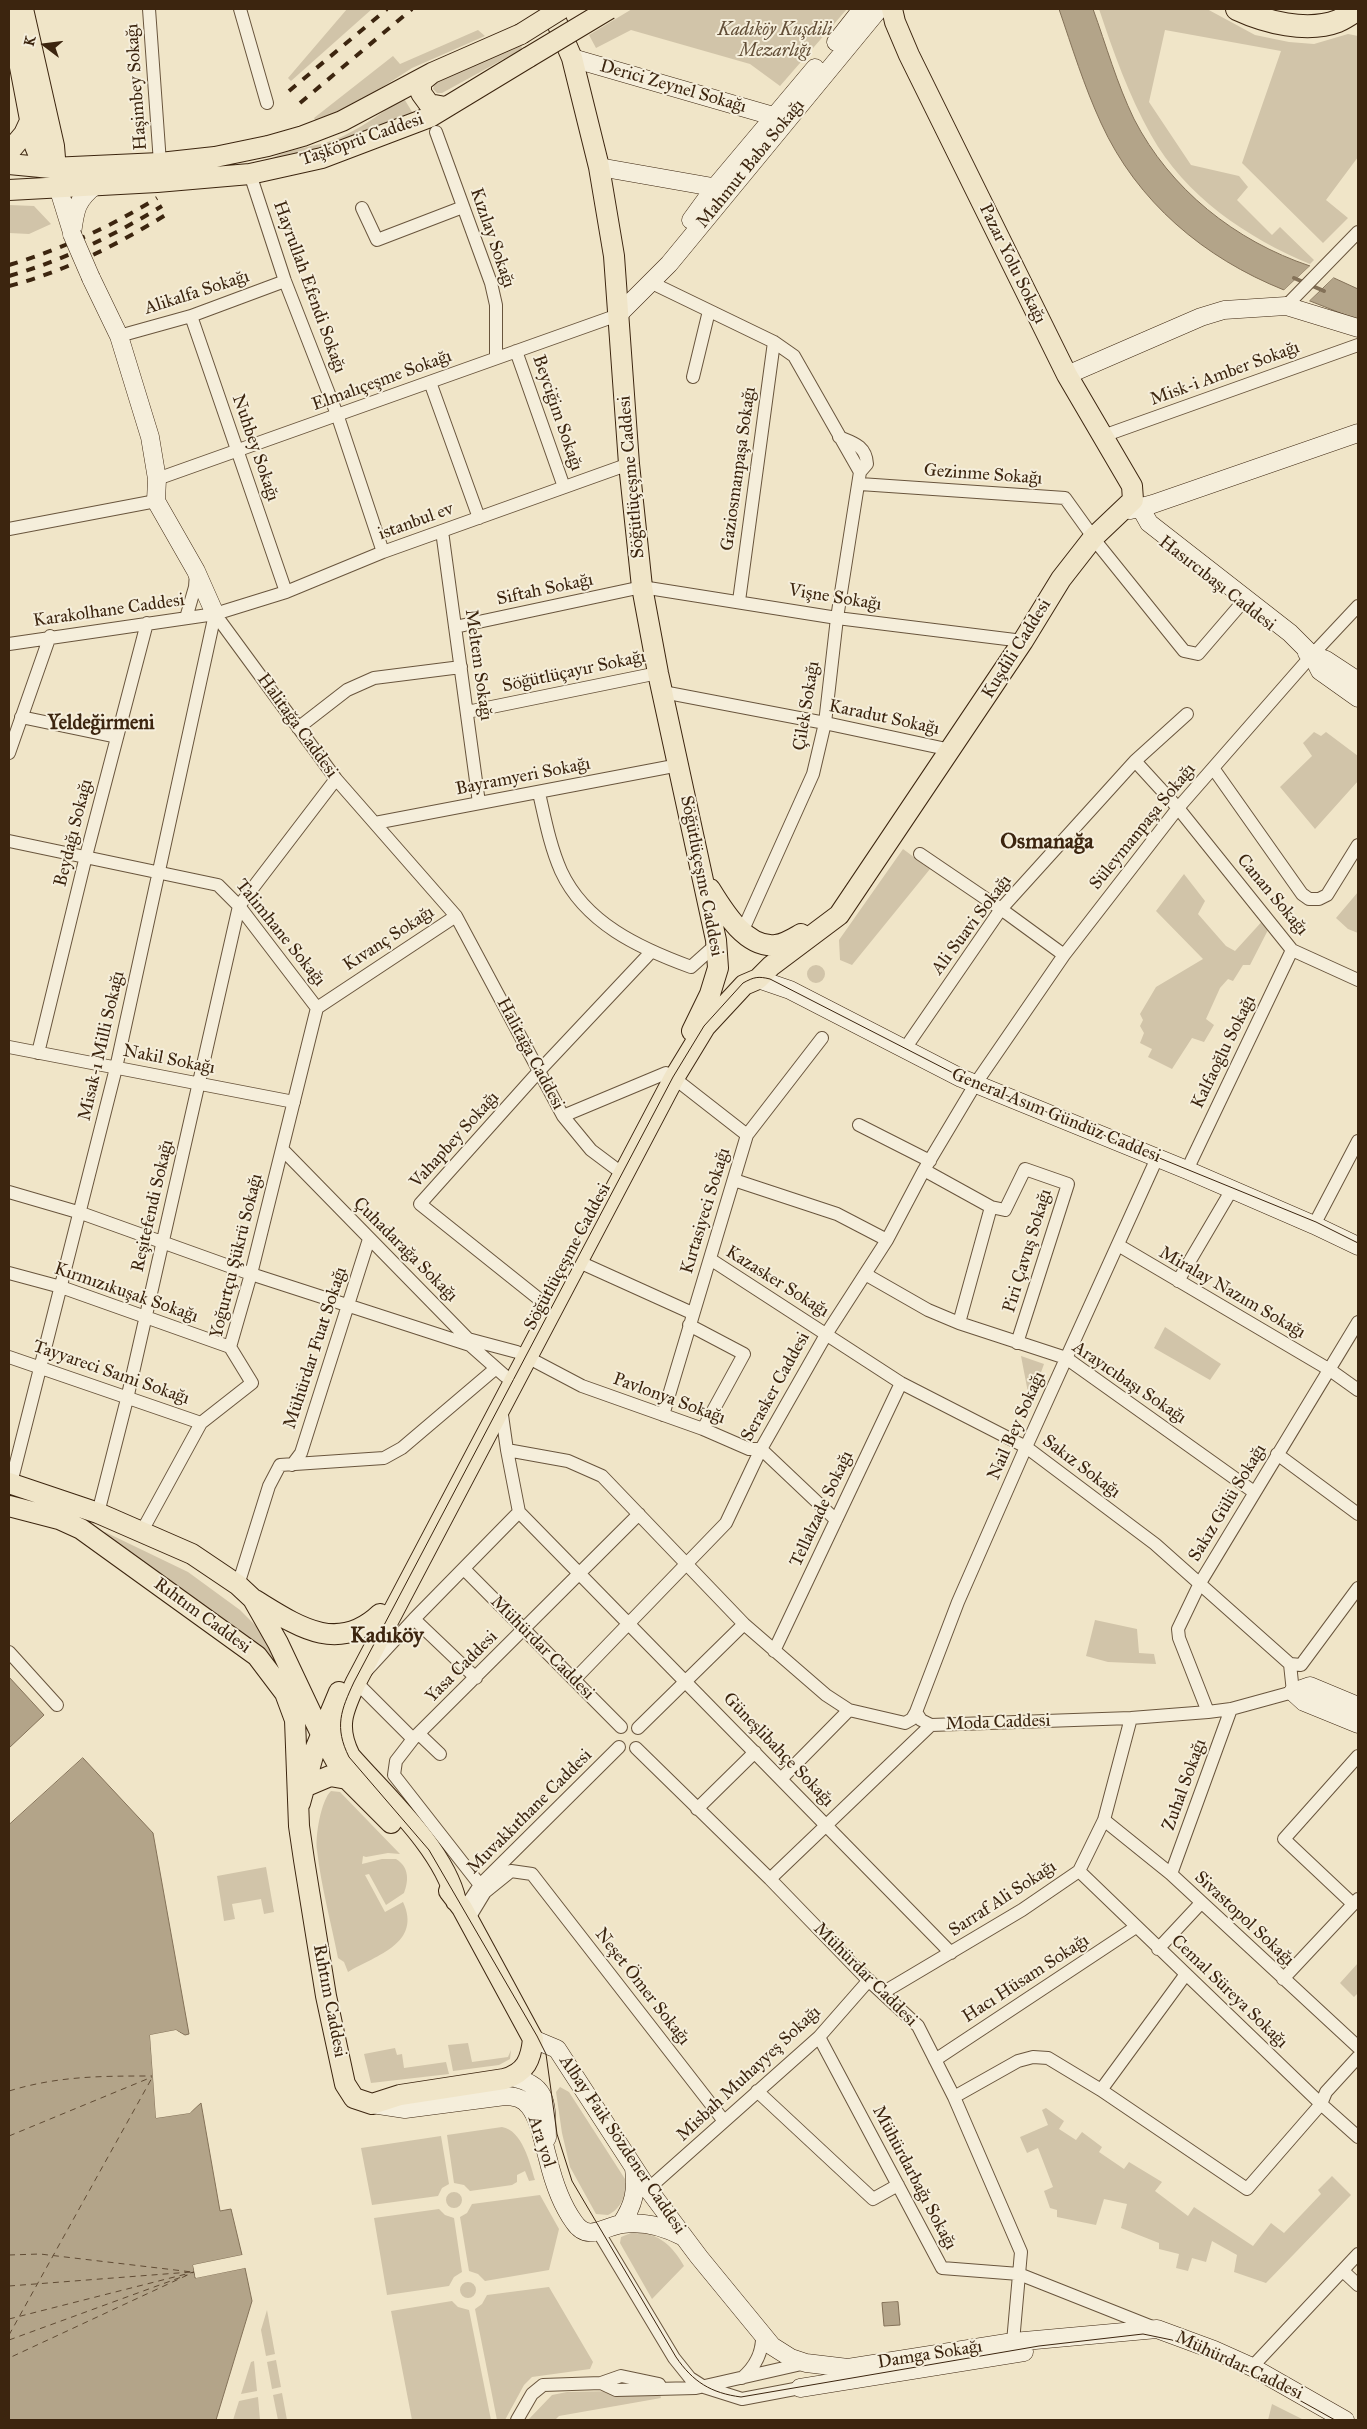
<!DOCTYPE html>
<meta charset="utf-8">
<style>
body{margin:0}
#map{position:relative;width:1367px;height:2429px;overflow:hidden;background:#f0e5c8;font-family:"IM FELL Great Primer",serif}
canvas{display:block}
.frame{position:absolute;inset:0;border:10px solid #3c250f;pointer-events:none}
.north{position:absolute;left:20px;top:20px;width:50px;height:50px;-webkit-text-stroke:4px #f5eedb;paint-order:stroke;rotate:285deg;font-size:14px;font-weight:700;line-height:20px;text-align:center;color:#3c250f}
.north::after{content:'';display:block;margin:auto;width:18px;height:22px;background:#3c250f;clip-path:polygon(50% 0,100% 100%,50% 72%,0 100%)}
</style>
<div id="map">
<canvas width="1367" height="2429"></canvas>
<div class="frame"></div>
<div class="north">K</div>
</div>
<script>
const c = document.querySelector('canvas').getContext('2d');
c.lineJoin = 'round';
function fillPath(path, color) { c.fillStyle = color; c.fill(path, 'evenodd'); }
function stroke(path, color, width, dash) { c.strokeStyle = color; c.lineWidth = width; c.lineCap = dash ? 'butt' : 'round'; c.setLineDash(dash || []); c.stroke(path); }
function label(font, color, halo, rows, align = 'center') {
  c.font = font + ' "IM FELL Great Primer",serif'; c.lineWidth = 4; c.setLineDash([]); c.textBaseline = 'middle'; c.strokeStyle = halo; c.fillStyle = color; for (const [text, x, y, turn = 0] of rows) {
    c.save(); c.translate(x, y); c.rotate((+turn || 0) * Math.PI / 180); c.textAlign = isNaN(turn) ? turn : align; if (halo) c.strokeText(text, 0, 0); c.fillText(text, 0, 0); c.restore();
  }
}
const green = new Path2D(`
 M347,9H372L291,81L288,78Z
 M632,9H847L780,86L750,64L631,30L596,48L589,35Z
 M1099,9H1207L1255,35L1289,42L1314,44L1348,34L1358,36V157L1326,200L1348,218L1323,243L1242,163L1281,51L1165,30L1149,102L1191,165L1239,176L1248,187L1237,200L1272,235L1280,227L1314,260L1310,264C1247,238 1185,196 1151,135C1129,96 1113,51 1099,9Z
 M478,30L485,36L412,68L347,110L317,123L314,118L393,56L400,64Z
 M521,44L522,49L442,93H437L433,89L435,82L439,80Z
 M403,97L414,115L346,143L262,165C279,149 312,148 334,140C359,130 382,113 403,97Z
 M9,205L34,206L51,224L29,234L9,233Z
 M1314,732L1321,736L1326,732L1358,756V781L1315,829L1280,787L1312,756L1303,743Z
 M903,849L930,869L852,965L840,960L839,940Z
 M1184,874L1205,901L1198,914L1226,946L1235,951L1266,917L1273,926L1268,930L1250,965H1243L1233,981L1228,979L1220,988L1206,1019L1214,1025L1204,1042L1192,1038L1172,1069L1148,1057L1152,1049L1140,1043L1144,1033L1140,1026L1143,1020L1140,1014L1156,987L1203,959L1156,911Z
 M1358,892V933L1348,929L1336,918Z
 M807 974a9 9 0 1 1 18 0a9 9 0 1 1-18 0Z
 M1165,1327L1221,1364L1210,1380L1154,1348Z
 M1021,1356L1044,1364L1030,1403Z
 M105,1532L188,1572L240,1610L264,1634L300,1698L103,1536Z
 M1095,1620L1137,1629L1139,1653L1154,1654L1156,1664L1108,1662L1086,1656Z
 M331,1791L340,1792L400,1854L388,1853L366,1857L363,1856L362,1864L382,1859H396C409,1867 409,1880 404,1893L386,1905L369,1874L365,1875L385,1912L403,1902C422,1943 377,1955 348,1972L344,1962L338,1958C331,1922 321,1886 317,1850C315,1837 321,1800 331,1791Z
 M266,1867L274,1912L264,1914L261,1899L232,1904L235,1919L224,1921L217,1876Z
 M1358,1963V1993L1354,1997L1340,1983Z
 M468,2043L472,2062L508,2057L511,2050L510,2059L499,2065L453,2071L448,2045Z
 M395,2048L397,2055L402,2054L404,2068L446,2062L449,2074L371,2083L364,2054Z
 M560,2087L569,2092L625,2179C628,2193 621,2209 608,2215L596,2214L570,2167L562,2133L556,2092Z
 M1046,2108L1064,2121L1059,2129L1076,2140L1082,2132L1102,2147L1099,2152L1124,2169L1129,2162L1162,2182L1155,2191L1188,2216L1194,2207L1253,2246L1271,2223L1284,2233L1321,2194L1318,2190L1332,2176L1351,2195L1266,2283L1234,2272L1237,2255L1212,2241L1206,2262L1192,2258L1188,2271L1176,2268L1179,2254L1159,2249V2243L1121,2228L1127,2204L1104,2199L1096,2225L1057,2217V2210L1050,2208L1044,2191L1053,2187L1038,2148L1027,2153L1020,2137L1048,2125L1042,2110Z
 M502,2127C522,2130 530,2163 535,2180L529,2181L525,2171L517,2175V2182L512,2185L470,2191L464,2185L454,2183L447,2135Z
 M441,2136L449,2184L442,2188L438,2196L372,2205L361,2148Z
 M446 2200a8 8 0 1 1 16 0a8 8 0 1 1-16 0Z
 M540,2195L559,2229L549,2270L485,2281L478,2274L469,2271L460,2217L467,2213L472,2204Z
 M439,2209L445,2215L454,2218L462,2272L454,2277L449,2286L387,2295L374,2218Z
 M631,2233C657,2231 672,2245 684,2266L652,2299L620,2243L621,2237Z
 M460 2290a8 8 0 1 1 16 0a8 8 0 1 1-16 0Z
 M549,2287L593,2362L590,2369L532,2377L524,2385L505,2420H497L475,2309L482,2304L487,2295Z
 M452,2301L458,2307L469,2310L491,2420H412L391,2311Z
 M267,2310L275,2354L266,2356L261,2330Z
 M276,2360L281,2387L272,2389L267,2362Z
 M254,2361L257,2391L241,2394L251,2362Z
 M659,2390L661,2398L559,2416L555,2420H528L552,2395L567,2392Z
 M282,2393L287,2420H278L273,2395Z
 M258,2397L260,2420H233L239,2401Z
 M1272,2404L1304,2420H1268Z`);
const water = new Path2D(`
 M1059,9H1093C1106,45 1117,84 1134,119C1170,189 1235,241 1310,266L1284,290C1204,258 1137,202 1101,123C1084,86 1072,47 1059,9Z
 M1334,278L1358,289V320L1310,301Z
 M9,1677L44,1715L9,1748Z
 M83,1758L153,1833L189,2034L185,2035L176,2030L150,2035L156,2118L190,2113L201,2103L220,2211L231,2209L242,2255L193,2265L195,2278L245,2268L252,2301L216,2420H9V1825Z
 M898,2302L900,2325L884,2326L882,2303Z`);
const pier = new Path2D(`
 M1310,266L1312,267L1299,281L1285,292H1282Z
 M176,2030L186,2037L175,2032L152,2037L158,2116L189,2111L197,2101L198,2104L190,2113L156,2118L150,2035Z
 M242,2255L243,2258L196,2267L197,2275L244,2265L245,2268L196,2278L193,2265Z`);
const stream = new Path2D(`
 M1294,278L1324,291`);
const ferry = new Path2D(`
 M9,2091C58,2076 101,2076 152,2076
 M9,2136L152,2077
 M9,2255L40,2254L192,2272
 M9,2286L191,2272
 M9,2319L194,2272L9,2358
 M9,2335L153,2076
 M9,2340L187,2275`);
const street = new Path2D(`
 M149,9L160,163
 M240,9L267,103
 M436,132L491,283L496,305V358
 M250,174L285,281L338,417L383,552
 M362,208L377,240L463,207
 M652,283L774,342L794,356L860,472
 M1286,306L1358,232
 M191,316L286,592
 M119,336L191,316L285,281
 M516,351L564,487
 M693,377L709,311
 M430,382L479,518
 M1103,436L1358,345
 M839,437C854,443 866,446 867,464L860,472
 M157,479L618,315
 M860,484L1065,498L1088,530
 M9,529L156,501
 M442,531L479,803
 M1093,538L1184,651L1198,654L1241,604
 M739,601L774,342
 M215,614L336,779L456,916L563,1116L591,1150L615,1168
 M186,618L195,587L196,573
 M455,627L642,587L837,618L1023,641
 M9,644L215,614L286,592L383,552L629,464
 M663,692L825,723L951,750
 M467,712L658,673
 M21,717L117,737
 M298,728L347,690L374,678L461,667
 M9,753L50,636
 M1135,761L1178,808L1292,950L1358,980
 M1213,768L1302,894L1309,899H1319L1327,895L1358,845
 M539,793C545,819 550,846 561,871C585,923 639,948 691,967L710,950
 M375,823L679,765
 M9,841L218,885L239,906L317,1008
 M920,854L1001,909L1064,955
 M742,932L813,774L825,723L837,618L860,472
 M317,1008L456,916
 M9,1047L294,1102
 M904,1050L1001,909L1135,761L1187,714
 M38,1053L86,856L147,623
 M674,1078L747,1135
 M563,1116L666,1073
 M859,1125L930,1161
 M282,1149L468,1339L517,1352
 M924,1170L991,1207L1005,1210L1025,1169L1068,1184L1017,1343
 M1187,1170L1292,950
 M734,1180L837,1214L887,1240
 M9,1192L81,1213L251,1274L470,1345L505,1376
 M1314,1225L1358,1141
 M1118,1245L1330,1370L1358,1390
 M710,1259L901,1383L1026,1447L1155,1544L1290,1664L1293,1692L1231,1709L1208,1712L1131,1718L931,1725L921,1720L916,1712
 M577,1261L692,1313
 M9,1273L61,1287L230,1347
 M865,1274L928,1310L959,1323L1066,1358L1254,1492
 M1178,1281L1231,1191
 M544,1303L420,1204L540,1070L651,952
 M959,1323L991,1207
 M689,1325L744,1354L703,1429
 M9,1357L201,1423
 M527,1357L582,1386L703,1429L749,1449H761L836,1520
 M501,1408L507,1450L519,1512
 M663,1415L747,1135L822,1038
 M507,1450L568,1461L602,1476L744,1624L826,1695L849,1710L905,1723L912,1719L916,1712L958,1602L1026,1447L1157,1158
 M1277,1454L1358,1514
 M292,1465L301,1453L369,1239
 M11,1483L116,1068L215,614
 M519,1512L951,1953
 M98,1513L127,1399L239,906L336,779
 M142,1531L201,1423L252,1383L230,1347L251,1274L317,1008
 M464,1569L621,1727
 M238,1585L269,1486L280,1465L384,1458L402,1448L495,1369
 M414,1619L476,1678
 M774,1651L901,1383
 M9,1652L57,1705
 M1290,1664L1301,1665L1358,1588
 M574,1680L726,1523L761,1449L827,1333L887,1240L924,1170L976,1083L1064,955L1178,808L1312,655L1358,606
 M1208,1712L1179,1638L1178,1629L1200,1583L1358,1322
 M638,1728L744,1624
 M419,1734L440,1754
 M413,1739L356,1682L414,1619L519,1512
 M636,1748L770,1879L864,1976L918,2026L954,2097L1021,2252L1013,2342
 M781,1779L849,1710
 M697,1809L755,1752
 M1104,1820L1171,1874L1358,2047
 M1079,1871L1321,2104L1358,2137
 M1171,1874L1231,1709
 M770,1879L931,1725
 M480,1885L394,1775L396,1761L413,1739L639,1514
 M468,1903L480,1885L619,1747
 M1353,1904L1284,1839L1358,1756
 M468,1920L485,1892L511,1871L532,1874L724,2121
 M1158,1949L1201,1903
 M1283,1979L1358,1899
 M884,1992L1022,1910L1079,1871L1104,1820L1131,1718
 M819,2037L942,2268L1019,2274L1155,2328
 M935,2060L1136,1927
 M1101,2090L1186,1974
 M757,2091L873,2199L898,2185
 M954,2097L1018,2061L1033,2057L1048,2058L1101,2090L1247,2189L1321,2104L1326,2092L1358,2057
 M648,2189L819,2037L869,1980
 M599,2233L674,2358L690,2378L704,2387L742,2399L800,2388
 M1343,2271L1358,2285
 M1252,2367L1358,2254
 M742,2378C755,2367 763,2352 762,2334
 M601,2383L616,2390L696,2388L806,2363
 M517,2420L532,2394L543,2385L601,2383L621,2376L659,2384`);
const secondary = new Path2D(`
 M836,42L862,9
 M572,58L773,116
 M599,167L724,189
 M58,187L71,229
 M691,220L715,187L815,68
 M72,234C75,210 76,200 96,185
 M91,278L119,336L150,437L157,479L156,501L196,571L215,614
 M618,315L669,264L879,9
 M1067,375L1201,317L1224,310L1286,306L1358,328
 M1140,507L1149,523L1290,633L1312,655L1320,671L1358,698
 M1130,510L1153,504L1358,433
 M1307,653L1326,660L1358,681
 M758,979L790,990L961,1078L1187,1170L1314,1225L1358,1246
 M1358,1706L1310,1686L1293,1692L1304,1702L1358,1724
 M533,2039L557,2049L648,2189L699,2257L772,2346L791,2358L806,2363L848,2368L1013,2342L1157,2329L1214,2350L1252,2367L1345,2420
 M510,2077C549,2084 546,2104 547,2138
 M372,2104L405,2109L505,2096C514,2096 523,2098 529,2106C540,2120 543,2142 548,2159C553,2180 561,2204 574,2222C588,2243 605,2226 622,2224C643,2221 665,2227 684,2237
 M621,2224C634,2205 637,2190 634,2168
 M800,2388L1024,2352`);
const primary = new Path2D(`
 M9,9L35,146L42,163L51,168
 M23,9L54,146L55,158L51,168
 M551,9L572,58L599,167L614,256L629,464L642,587L658,673L716,940L718,968L710,994L692,1031
 M432,73L421,82V93L429,104L445,107
 M9,152L24,134L30,121
 M9,164L51,168L160,163L215,157L268,146L303,136L342,121L432,73L521,34
 M9,190L157,182L250,174L322,158L430,117L529,57
 M710,889C723,910 746,949 776,945C785,944 794,938 801,934
 M9,1483L98,1513L192,1554L238,1585L253,1599L278,1643L321,1734L337,1763L347,1779L391,1823
 M9,1506L59,1519L81,1529L257,1656L285,1693L295,1720L299,1826L304,1860L326,1996L345,2084L354,2098L372,2104L400,2095L504,2079C526,2073 531,2059 533,2039L462,1908L449,1891
 M255,1600C296,1625 337,1655 380,1614
 M304,1787L330,1776L347,1779
 M300,1803L314,1752L339,1692
 M456,1901C444,1849 385,1796 350,1756C335,1727 343,1710 356,1682L674,1078L705,1027L744,985L758,979L771,966L839,915L1023,641L1061,579L1093,538L1133,500L1132,486L1067,375L909,55L895,22L892,9`);
const highway = new Path2D(`
 M1237,9C1265,22 1307,33 1338,21C1345,18 1352,13 1358,9`);
const tram = new Path2D(`
 M1335,2420L1249,2372L1172,2340L1143,2334L1039,2346L741,2397C711,2393 693,2382 676,2357L572,2181L557,2134L546,2054L537,2036L429,1850L349,1757C334,1727 341,1710 354,1682L673,1077L704,1026L743,983C754,977 758,976 770,979L961,1077L1316,1222L1358,1243`);
const rail = new Path2D(`
 M289,91L387,9
 M300,103L412,9
 M9,265C62,249 110,227 157,198
 M9,276C64,260 113,236 162,206
 M9,286C66,271 117,245 167,214`);
const secondaryBridge = new Path2D(`
 M72,234L91,278`);
const primaryBridge = new Path2D(`
 M521,34L561,9
 M529,57L609,9`);
const parkNames = [
 ["Kadıköy Kuşdili",775,31],
 ["Mezarlığı",775,52]
];
const streetNames = [
 ["Haşimbey Sokağı",137,87,-94],
 ["Derici Zeynel Sokağı",673,87,16],
 ["Taşköprü Caddesi",362,140,-19],
 ["Mahmut Baba Sokağı",751,164,-51],
 ["Kızılay Sokağı",492,238,71],
 ["Pazar Yolu Sokağı",1012,264,64],
 ["Hayrullah Efendi Sokağı",309,287,70],
 ["Alikalfa Sokağı",197,293,-18],
 ["Misk-i Amber Sokağı",1225,374,-20],
 ["Elmalıçeşme Sokağı",382,381,-20],
 ["Beyciğim Sokağı",557,413,71],
 ["Nuhbey Sokağı",255,448,71],
 ["Gaziosmanpaşa Sokağı",739,469,-82],
 ["Gezinme Sokağı",983,475,4],
 ["Söğütlüçeşme Caddesi",632,477,-95],
 ["istanbul ev",416,522,-20],
 ["Hasırcıbaşı Caddesi",1217,584,38],
 ["Siftah Sokağı",545,590,-12],
 ["Vişne Sokağı",835,598,9],
 ["Karakolhane Caddesi",109,611,-8],
 ["Kuşdili Caddesi",1017,649,-58],
 ["Meltem Sokağı",478,665,82],
 ["Söğütlüçayır Sokağı",574,672,-12],
 ["Çilek Sokağı",807,706,-81],
 ["Karadut Sokağı",884,718,12],
 ["Halitağa Caddesi",297,726,54],
 ["Bayramyeri Sokağı",523,777,-11],
 ["Süleymanpaşa Sokağı",1143,827,-51],
 ["Beydağı Sokağı",74,833,-76],
 ["Söğütlüçeşme Caddesi",701,876,79],
 ["Canan Sokağı",1272,895,50],
 ["Ali Suavi Sokağı",972,925,-53],
 ["Talimhane Sokağı",280,933,51],
 ["Kıvanç Sokağı",389,939,-33],
 ["Misak-ı Milli Sokağı",102,1046,-77],
 ["Kalfaoğlu Sokağı",1224,1052,-64],
 ["Halitağa Caddesi",530,1054,62],
 ["Nakil Sokağı",169,1060,11],
 ["General Asım Gündüz Caddesi",1056,1116,22],
 ["Vahapbey Sokağı",455,1140,-48],
 ["Reşitefendi Sokağı",153,1206,-77],
 ["Kırtasiyeci Sokağı",706,1211,-73],
 ["Çuhadarağa Sokağı",405,1250,45],
 ["Piri Çavuş Sokağı",1028,1251,-73],
 ["Yoğurtçu Şükrü Sokağı",237,1256,-76],
 ["Söğütlüçeşme Caddesi",568,1257,-62],
 ["Kazasker Sokağı",777,1282,32],
 ["Kırmızıkuşak Sokağı",126,1293,19],
 ["Miralay Nazım Sokağı",1232,1293,30],
 ["Mühürdar Fuat Sokağı",316,1348,-72],
 ["Tayyareci Sami Sokağı",111,1373,19],
 ["Arayıcıbaşı Sokağı",1129,1383,34],
 ["Serasker Caddesi",776,1387,-61],
 ["Pavlonya Sokağı",669,1399,20],
 ["Nail Bey Sokağı",1017,1426,-66],
 ["Sakız Sokağı",1081,1467,37],
 ["Sakız Gülü Sokağı",1228,1503,-59],
 ["Tellalzade Sokağı",822,1509,-65],
 ["Rıhtım Caddesi",202,1616,36],
 ["Mühürdar Caddesi",542,1648,45],
 ["Yasa Caddesi",462,1667,-45],
 ["Moda Caddesi",998,1723,-2],
 ["Güneşlibahçe Sokağı",778,1750,46],
 ["Zuhal Sokağı",1185,1785,-70],
 ["Muvakkıthane Caddesi",530,1812,-45],
 ["Sarraf Ali Sokağı",1003,1899,-33],
 ["Sivastopol Sokağı",1244,1919,43],
 ["Mühürdar Caddesi",865,1975,45],
 ["Hacı Hüsam Sokağı",1026,1979,-33],
 ["Neşet Ömer Sokağı",642,1987,52],
 ["Cemal Süreya Sokağı",1229,1992,44],
 ["Rıhtım Caddesi",329,2001,79],
 ["Misbah Muhayyeş Sokağı",749,2074,-43],
 ["Ara yol",541,2142,72],
 ["Albay Faik Sözdener Caddesi",622,2145,56],
 ["Mühürdarbağı Sokağı",914,2178,62],
 ["Damga Sokağı",930,2355,-9],
 ["Mühürdar Caddesi",1239,2366,25]
];
const quarterNames = [
 ["Yeldeğirmeni",101,724]
];
const districtNames = [
 ["Osmanağa",1047,843],
 ["Kadıköy",387,1637]
];
fillPath(green, '#d1c4a9');
fillPath(water, '#b3a489');
stroke(water, '#837158', 1);
fillPath(pier, '#f0e5c8');
stroke(stream, '#837158', 4);
stroke(ferry, '#604b34', 1, [6, 5]);
stroke(street, '#69553d', 14);
stroke(secondary, '#3c250f', 19);
stroke(primary, '#3c250f', 22);
stroke(highway, '#3c250f', 24);
stroke(street, '#f5eedb', 12);
stroke(secondary, '#f5eedb', 18);
stroke(primary, '#f0e5c8', 20);
stroke(highway, '#f0e5c8', 22);
stroke(tram, '#3c250f', 1);
stroke(rail, '#3c250f', 4, [9, 9]);
stroke(secondaryBridge, '#3c250f', 19, []);
stroke(primaryBridge, '#3c250f', 22, []);
stroke(secondaryBridge, '#f5eedb', 18);
stroke(primaryBridge, '#f0e5c8', 20);
label('italic 18px', '#614d36', '#f5eedb', parkNames);
label('18px', '#3c250f', '#f5eedb', streetNames);
label('bold 20px', '#3c250f', '#f5eedb', quarterNames);
label('bold 22px', '#3c250f', '#f5eedb', districtNames);
</script>
